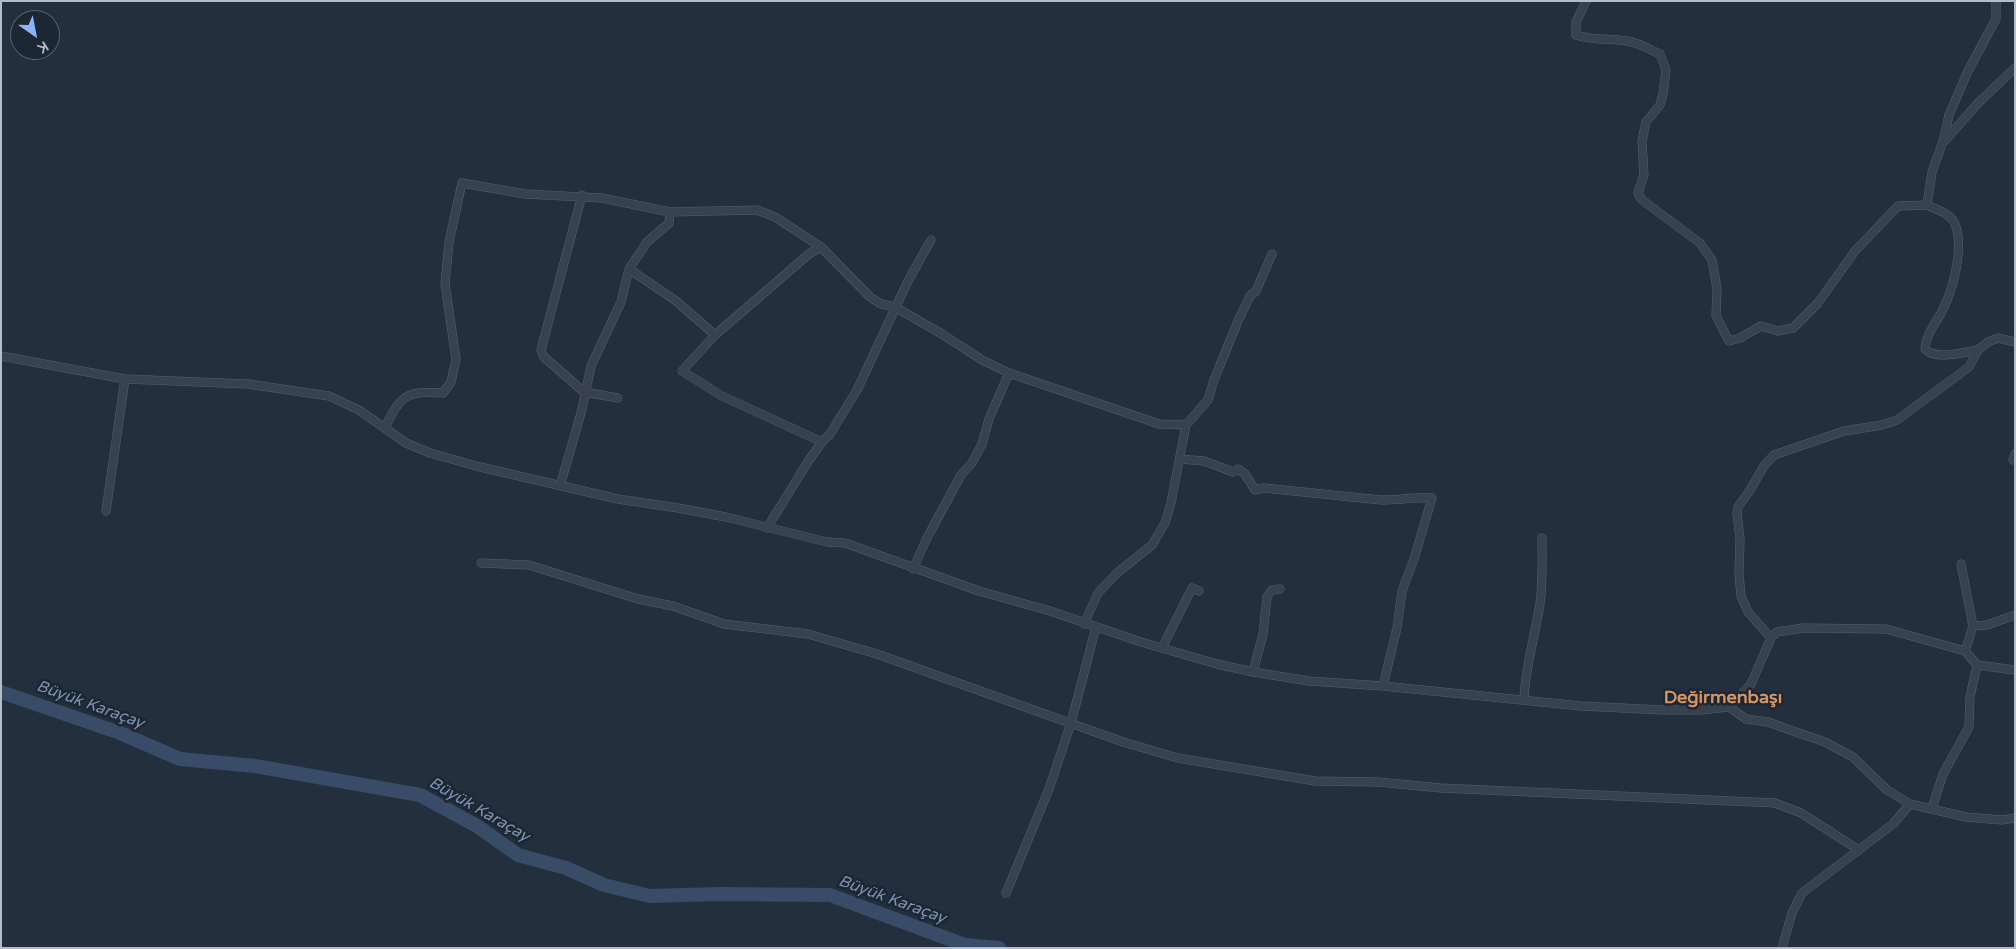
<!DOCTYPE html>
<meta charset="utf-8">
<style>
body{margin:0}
#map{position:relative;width:2016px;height:949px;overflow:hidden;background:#242f3e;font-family:"Varela Round",sans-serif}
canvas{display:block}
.frame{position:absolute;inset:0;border:2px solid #b4bcc9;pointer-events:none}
.north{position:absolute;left:10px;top:10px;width:50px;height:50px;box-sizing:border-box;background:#1d2633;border:1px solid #59626f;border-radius:50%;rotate:147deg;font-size:14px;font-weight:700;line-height:20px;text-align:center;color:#b4bcc9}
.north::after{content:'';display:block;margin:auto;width:18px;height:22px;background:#8ab4f8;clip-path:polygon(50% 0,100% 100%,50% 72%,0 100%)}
</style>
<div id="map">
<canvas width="2016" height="949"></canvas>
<div class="frame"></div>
<div class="north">K</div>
</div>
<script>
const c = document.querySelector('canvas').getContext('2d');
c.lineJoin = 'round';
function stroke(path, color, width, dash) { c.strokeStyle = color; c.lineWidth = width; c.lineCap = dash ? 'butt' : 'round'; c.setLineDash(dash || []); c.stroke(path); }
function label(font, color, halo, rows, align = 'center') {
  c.font = font + ' "Varela Round",sans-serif'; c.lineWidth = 5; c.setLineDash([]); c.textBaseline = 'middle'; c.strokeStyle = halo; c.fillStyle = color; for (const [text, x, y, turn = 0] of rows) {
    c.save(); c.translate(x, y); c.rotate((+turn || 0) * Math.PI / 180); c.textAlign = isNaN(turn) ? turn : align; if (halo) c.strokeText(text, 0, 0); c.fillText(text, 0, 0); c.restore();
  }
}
const river = new Path2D(`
 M1,692L120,733L180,759L255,766L420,795L477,826L518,855L566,868L604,885L650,896L719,894L830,895L965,945L999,948`);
const minor = new Path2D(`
 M1586,1L1576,22V35C1593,41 1610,38 1627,41C1639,43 1649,49 1660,54L1666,70L1663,94L1660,105L1646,122L1642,141L1644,175L1638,193L1642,200L1700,243L1712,260L1717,289L1716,316L1729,341L1740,338L1761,326L1778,331L1793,328L1818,303L1855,251L1898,206L1927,205
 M1943,142L1949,115L1968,71L1996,19V1
 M582,195L541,350L544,357L584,392L618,398
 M821,247L809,254L715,335L682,371L722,396L822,442
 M629,269L676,301L715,335
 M1978,350C1963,352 1937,361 1925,349C1926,333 1938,321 1944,307C1954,287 1964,245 1955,224C1950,213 1937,210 1927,205L1932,172L1942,144L1978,103L2015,68
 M1,356L125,379L248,384L329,396L359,410L406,443L430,453L480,467L618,499L678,508L726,517L827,542L845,543L979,591L1050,611L1141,642L1217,664L1253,672L1309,681L1383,686L1581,706L1663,710H1700L1729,707L1751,684L1771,638L1777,632L1803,628L1886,629L1965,651L1977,665L2015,670
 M385,427C402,394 406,391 443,393L451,382L456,359L445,284L449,242L462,183L525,194L602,198L670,212L757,210L775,217L821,247L870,297L881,304L895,307L942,334L982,360L1009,373L1159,424L1186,425
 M1180,459L1204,461L1233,472L1238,469L1245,474L1255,490L1264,488L1381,500C1398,500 1415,497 1432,498L1414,559L1402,591L1397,628L1383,686
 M2013,460L2015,454
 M560,486L581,413L591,366L621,302L629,269L647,242L669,223L670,212
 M106,511L125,379
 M767,528L809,460L822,442L830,434L857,390L908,281L931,240
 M481,563L529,565L638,599L673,606L724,624L808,634L877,654L1123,742L1178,758L1315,781L1378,782L1441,788L1775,803L1801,813L1859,850
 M1961,564L1973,626
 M913,569L927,538L961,475L972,463L982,444L989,419L1009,373
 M1084,624L1098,593L1117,573L1152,545L1165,523L1171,503L1186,425L1208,400L1214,380L1238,321L1250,296L1256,291L1272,254
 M1771,638L1748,612L1741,596L1739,574L1740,539L1737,513L1738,507L1750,490L1764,466L1774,455L1844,431L1882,425L1897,420L1969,367L1978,350L1988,342L1998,338L2015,342
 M1162,648L1192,588L1199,591
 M1965,651L1973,626L1987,625L2015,615
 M1253,672L1263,634L1267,597L1272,590L1280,589
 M1524,700C1525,668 1535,636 1540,604C1543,582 1542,560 1542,538
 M1729,707L1746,719L1768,722L1790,730L1825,742L1853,757L1887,790L1910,804L1966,817L2002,820L2015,818
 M1932,808L1943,774L1969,727L1970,697L1977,665
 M1006,893L1049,789L1071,723L1096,627
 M1782,948L1792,913L1802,893L1893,824L1910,804`);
const waterNames = [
 ["Büyük Karaçay",90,705,20],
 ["Büyük Karaçay",479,810,30],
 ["Büyük Karaçay",892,900,20]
];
const quarterNames = [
 ["Değirmenbaşı",1723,698]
];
stroke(river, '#394c67', 14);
stroke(minor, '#565f6c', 9);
stroke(minor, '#38414e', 8);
label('italic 16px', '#7c92b1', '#1d2633', waterNames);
label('bold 18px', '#d59563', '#1d2633', quarterNames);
</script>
